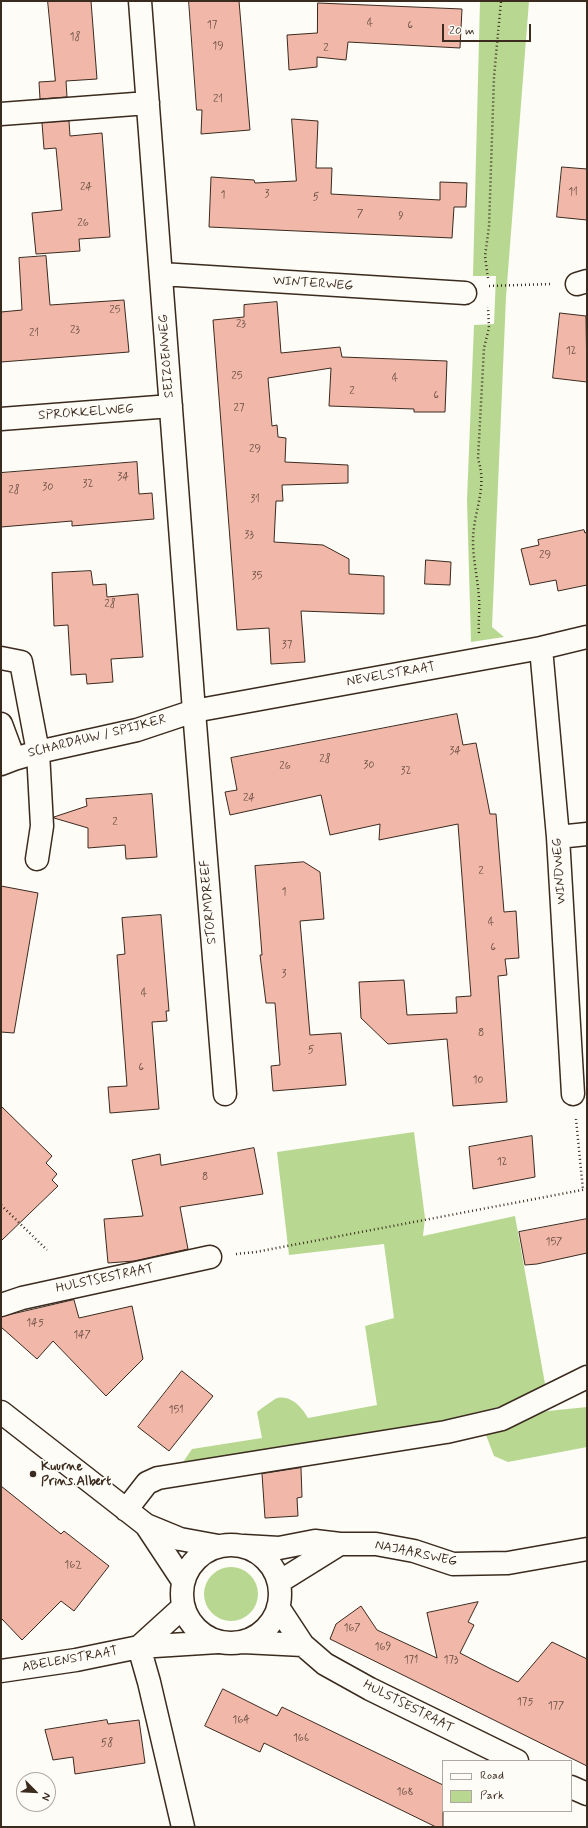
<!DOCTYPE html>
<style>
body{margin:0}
#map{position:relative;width:588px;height:1828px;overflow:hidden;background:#fdfcf7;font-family:Mynerve,sans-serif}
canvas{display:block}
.frame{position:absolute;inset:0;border:2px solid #3b2a1e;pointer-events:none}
.legend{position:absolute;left:442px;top:1760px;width:130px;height:52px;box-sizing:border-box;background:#fdfcf7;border:1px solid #afa8a0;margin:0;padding:5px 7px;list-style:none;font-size:12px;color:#3b2a1e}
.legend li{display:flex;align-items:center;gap:8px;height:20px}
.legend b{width:20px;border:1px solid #afa8a0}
.north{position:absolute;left:16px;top:1772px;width:40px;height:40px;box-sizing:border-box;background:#fdfcf7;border:1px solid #afa8a0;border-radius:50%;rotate:114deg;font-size:11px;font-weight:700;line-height:16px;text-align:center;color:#3b2a1e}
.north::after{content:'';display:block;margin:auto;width:14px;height:18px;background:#3b2a1e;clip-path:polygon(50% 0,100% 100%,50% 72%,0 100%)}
.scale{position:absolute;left:442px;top:24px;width:89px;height:18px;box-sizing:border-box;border:2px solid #3b2a1e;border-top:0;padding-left:5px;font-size:12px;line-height:14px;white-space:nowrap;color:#3b2a1e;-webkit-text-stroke:3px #fdfcf7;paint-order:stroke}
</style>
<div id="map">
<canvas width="588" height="1828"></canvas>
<div class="frame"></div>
<ul class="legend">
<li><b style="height:5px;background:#fdfcf7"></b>Road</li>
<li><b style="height:11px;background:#b8d891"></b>Park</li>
</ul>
<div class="north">N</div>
<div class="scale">20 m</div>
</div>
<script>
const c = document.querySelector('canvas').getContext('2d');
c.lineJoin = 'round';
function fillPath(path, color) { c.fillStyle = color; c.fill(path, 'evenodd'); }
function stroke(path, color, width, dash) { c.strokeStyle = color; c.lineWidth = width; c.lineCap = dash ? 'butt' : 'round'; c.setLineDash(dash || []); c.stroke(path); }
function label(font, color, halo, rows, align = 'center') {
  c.font = font + ' Mynerve,sans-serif'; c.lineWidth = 3.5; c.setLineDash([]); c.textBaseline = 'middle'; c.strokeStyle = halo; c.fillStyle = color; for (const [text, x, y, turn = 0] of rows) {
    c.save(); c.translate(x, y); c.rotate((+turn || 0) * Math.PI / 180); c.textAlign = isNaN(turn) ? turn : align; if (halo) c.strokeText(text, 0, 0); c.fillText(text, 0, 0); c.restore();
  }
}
const green = new Path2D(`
 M480,1H529L506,297L492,627L504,637L471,642L467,500L474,325L494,324L496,276H473Z
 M414,1132L425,1218L423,1236L515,1216L547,1395L411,1428L181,1465L192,1449L262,1438L257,1412C262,1408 269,1403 275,1399C289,1393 302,1407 308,1418L377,1405L365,1326L394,1318L384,1244L289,1255L277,1152Z
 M587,1407V1447L508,1462L494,1456L483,1427L548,1411Z
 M204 1594a27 27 0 1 1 54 0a27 27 0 1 1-54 0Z`);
const building = new Path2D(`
 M48,1H91L97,79L66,81L67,97L40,99L39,82L55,81Z
 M189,1H239L250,130L201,134L202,110H197Z
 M318,3L462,9L460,48L348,42L346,60L317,57V67L289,70L287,35L317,33Z
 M292,119L318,121L316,168H332L331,194L440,200V182L467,183L466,207H454L452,238L209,227L211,177L254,180L255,183L296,181Z
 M69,121L70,136L102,133L110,237L79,239L80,251L36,254L32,213L62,210L56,148L44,149L42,123Z
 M562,167L587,169V220L557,217Z
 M46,256L50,305L124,300L129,352L1,362V312L22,310L19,258Z
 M277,302L281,353L340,347L342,357L447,361L445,412H414V409L329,406L331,368L268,378L272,426L277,425L278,437L286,438L285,462L348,465V483L282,485L283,501H276L274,542L323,545L349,559V574L384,576V614L301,611L305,662L271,664L269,628L237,630L213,320L244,317V305Z
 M560,313L586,316L587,382L553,378Z
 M137,462L139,494L152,493L154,519L72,526V521L1,527V473Z
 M584,530L585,533L587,532V585L558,591L556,580L530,585L521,549L539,545L538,540Z
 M426,560L451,562L450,585L425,584Z
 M91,571L93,585L106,584L107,597L138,594L143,657L111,659L113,682L87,684L86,674L71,675L68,625L54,626L52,573Z
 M457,714L463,745L476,743L490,814H496L504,912L516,911L519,958L505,959L507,975L498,976L507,1102L453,1106L447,1039L388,1044L361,1018L359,982L404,980L407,1015L457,1013L456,997L471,996L458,824L379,840L380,824L330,835L321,795L230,815L225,792L237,790L231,758Z
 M152,794L157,857L126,859L125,845L88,848V828L54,818V817L87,806L86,799Z
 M304,862L320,872L324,919L300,921L310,1035L341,1033L346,1085L273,1091L271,1066L280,1065L275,1003H266L260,955H262L255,866Z
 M1,886L38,893L14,1033L1,1032Z
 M161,915L169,1011H166L167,1021L152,1022L159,1109L110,1113L108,1087L127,1086L117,955L125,954L122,918Z
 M1,1106L52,1156L46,1163L57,1174L52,1180L58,1186L1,1241Z
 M532,1136L535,1177L473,1189L469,1147Z
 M254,1148L263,1194L180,1207L188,1249L134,1261L108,1263L104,1219L143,1216L132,1160L160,1154L161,1165Z
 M587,1219V1253L537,1264L525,1265L519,1232Z
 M74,1300L79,1318L132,1306L143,1359L106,1396L53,1341L37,1359L1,1327V1317Z
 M182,1371L213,1396L169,1451L138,1427Z
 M301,1468L302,1497L297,1498L298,1516L265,1518L262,1474Z
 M1,1486L61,1534L64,1531L109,1566L74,1611L61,1601L22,1640L1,1618Z
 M478,1602L468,1622L474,1625L460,1653L489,1668L518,1682L552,1642L587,1659V1766L330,1639L336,1624L361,1606L377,1630L437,1658L427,1613Z
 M223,1689L277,1716L282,1707L443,1785V1827H436L264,1743L260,1752L205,1726Z
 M107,1720L108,1724L139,1720L145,1763L75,1774L73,1757L53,1760L45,1730Z`);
const path = new Path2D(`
 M488,278L485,256L489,227L494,77L501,1
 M489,286L550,284
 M479,633C478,621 480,610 479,599C478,580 473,560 473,541C473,512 488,488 478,459L484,348L489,328L488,307
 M576,1119L583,1190
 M1,1205L47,1250
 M236,1254L256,1252L587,1189`);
const minor = new Path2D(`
 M140,1L194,711L225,1094
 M1,114L148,103
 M161,274L465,293
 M577,284L587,281
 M1,419L171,406
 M541,648L558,837L573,1094
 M1,658L21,662L38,752L42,826L37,859
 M1,724L14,759
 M1,764L14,759L38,752L137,730L194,711L541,648L587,637
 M558,837L587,834
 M1,1305L22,1298L210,1257
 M1,1412L146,1525L180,1539L218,1546
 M126,1510L147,1483L158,1478L446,1432L502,1419L587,1377
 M146,1525L183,1581
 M182 1594a49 49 0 1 1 98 0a49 49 0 1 1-98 0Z
 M244,1546L279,1548L315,1541L340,1544H376L414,1551L453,1564L508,1563L587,1549
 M279,1582L340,1544
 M278,1607L303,1645L325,1664L370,1689L517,1761
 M243,1642L303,1645
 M139,1647L149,1682L183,1827
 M139,1647L183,1607
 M1,1671L76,1660L139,1647L218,1642
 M571,1787L587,1794`);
const markers = [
 [33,1474,4,"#3b2a1e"]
];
const numberNames = [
 ["4",370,24],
 ["17",212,26],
 ["6",410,26],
 ["18",75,38],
 ["19",218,47],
 ["2",326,49],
 ["21",218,100],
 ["24",86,188],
 ["11",573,193],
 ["3",267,195],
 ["1",223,196],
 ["5",316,198],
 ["7",360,215],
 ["9",401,217],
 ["26",83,224],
 ["25",115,311],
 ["23",241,325],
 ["23",75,331],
 ["21",34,334],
 ["12",571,352],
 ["25",237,377],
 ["4",395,379],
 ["2",352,392],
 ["6",436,396],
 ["27",239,409],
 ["29",255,450],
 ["34",123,478],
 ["32",88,485],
 ["30",48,488],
 ["28",14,491],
 ["31",255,500],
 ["33",249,536],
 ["29",545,556],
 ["35",257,577],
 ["28",110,605],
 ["37",287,646],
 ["34",455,752],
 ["28",325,760],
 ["30",369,766],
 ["26",285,767],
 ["32",406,772],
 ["24",249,799],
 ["2",115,823],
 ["2",481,872],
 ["1",284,893],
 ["4",491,923],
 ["6",493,948],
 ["3",284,975],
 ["4",144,994],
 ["8",481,1034],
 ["5",311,1051],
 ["6",141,1068],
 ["10",478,1081],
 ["12",502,1163],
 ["8",205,1178],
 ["157",554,1243],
 ["145",35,1324],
 ["147",82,1336],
 ["151",176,1411],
 ["162",73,1566],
 ["167",352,1629],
 ["169",383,1648],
 ["171",411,1661],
 ["173",451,1661],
 ["175",525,1703],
 ["177",556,1707],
 ["164",241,1721],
 ["166",301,1739],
 ["58",107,1744],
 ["168",405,1793]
];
const streetNames = [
 ["WINTERWEG",313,284,4],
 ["SEIZOENWEG",167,356,-94],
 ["SPROKKELWEG",86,413,-4],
 ["NEVELSTRAAT",391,675,-10],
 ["SCHARDAUW / SPIJKER",97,737,-14],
 ["WINDWEG",560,871,-94],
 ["STORMDREEF",209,902,-95],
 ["HULSTSESTRAAT",105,1279,-12],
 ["NAJAARSWEG",416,1554,12],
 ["ABELENSTRAAT",70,1660,-10],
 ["HULSTSESTRAAT",408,1707,27]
];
const poiNames = [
 ["Kuurne",41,1467],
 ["Prins Albert",41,1482]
];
fillPath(green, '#b8d891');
fillPath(building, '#f1b7a9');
stroke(building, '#3b2a1e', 1);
stroke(minor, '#3b2a1e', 25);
stroke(path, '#3b2a1e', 2.5, [1, 3]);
stroke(minor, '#fdfcf7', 22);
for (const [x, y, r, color] of markers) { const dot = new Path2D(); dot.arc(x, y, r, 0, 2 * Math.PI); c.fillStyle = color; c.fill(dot); stroke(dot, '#fdfcf7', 1.5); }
label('11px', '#684d41', null, numberNames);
label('13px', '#3b2a1e', '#fdfcf7', streetNames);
label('bold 13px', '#3b2a1e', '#fdfcf7', poiNames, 'left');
</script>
